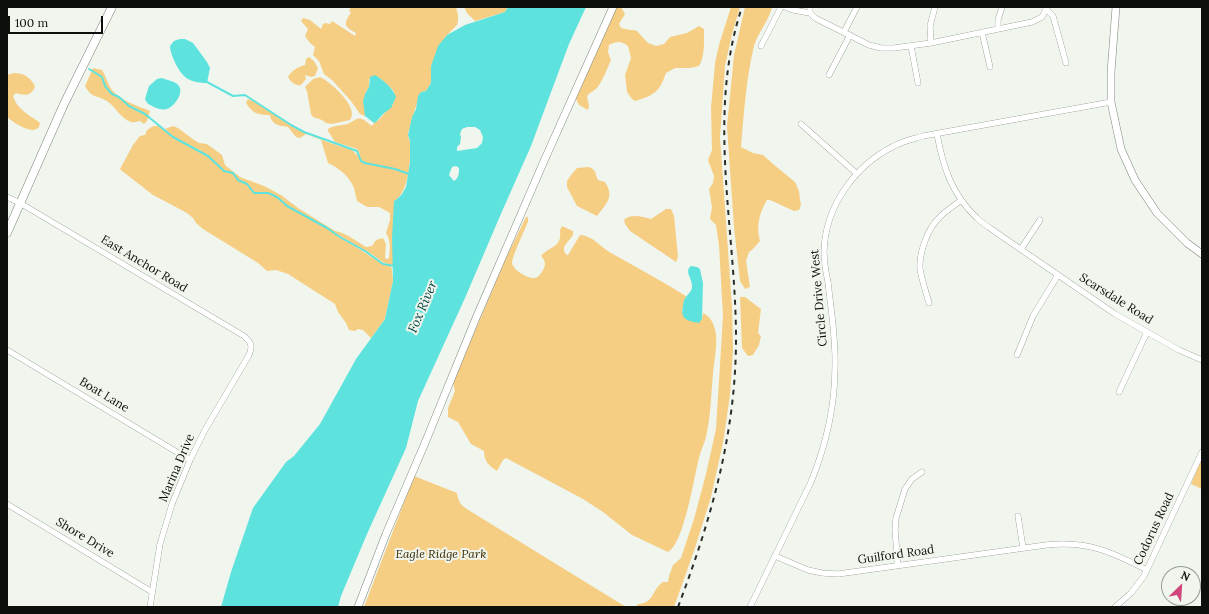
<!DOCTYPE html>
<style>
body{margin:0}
#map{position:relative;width:1209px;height:614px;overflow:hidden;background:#f0f6ed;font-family:Lora,serif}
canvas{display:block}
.frame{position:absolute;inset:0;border:8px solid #0d0f0c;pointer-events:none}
.north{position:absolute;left:1161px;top:566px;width:40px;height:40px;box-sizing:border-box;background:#f0f6ed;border:1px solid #959a93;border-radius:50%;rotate:25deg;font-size:11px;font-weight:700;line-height:16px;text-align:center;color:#0d0f0c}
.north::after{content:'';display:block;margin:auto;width:14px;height:18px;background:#d0457b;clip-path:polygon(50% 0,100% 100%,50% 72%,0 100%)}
.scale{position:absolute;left:8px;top:16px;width:95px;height:18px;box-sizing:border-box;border:2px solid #0d0f0c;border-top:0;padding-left:5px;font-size:12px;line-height:14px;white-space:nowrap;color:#0d0f0c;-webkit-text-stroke:3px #f0f6ed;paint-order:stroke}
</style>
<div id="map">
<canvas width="1209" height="614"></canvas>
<div class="frame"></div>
<div class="north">N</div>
<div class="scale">100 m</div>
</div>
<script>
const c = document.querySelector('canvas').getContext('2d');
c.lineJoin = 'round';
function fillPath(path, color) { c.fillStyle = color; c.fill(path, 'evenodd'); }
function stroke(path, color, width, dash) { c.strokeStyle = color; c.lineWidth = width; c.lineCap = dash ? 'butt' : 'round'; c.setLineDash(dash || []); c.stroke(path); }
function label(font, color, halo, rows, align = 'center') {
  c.font = font + ' Lora,serif'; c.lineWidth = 4; c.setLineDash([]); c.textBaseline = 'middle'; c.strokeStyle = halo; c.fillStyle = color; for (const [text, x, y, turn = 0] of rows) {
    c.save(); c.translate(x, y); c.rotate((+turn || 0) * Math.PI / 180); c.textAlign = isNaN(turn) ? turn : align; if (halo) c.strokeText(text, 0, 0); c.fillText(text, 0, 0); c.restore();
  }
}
const green = new Path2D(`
 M351,7H456L458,15V21L457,25L447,35L431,66V83L426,91L421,92C417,104 412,116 410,128C409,130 408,132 408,134C408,137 410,140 410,143C411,159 409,193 394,201L393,265L384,263L373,255L335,233L337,236L361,250L382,264L391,266L392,270L393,281L385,319L371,338L363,330L358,329L355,331L349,330L346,323L338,312L335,304L288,274L276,270L267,271L258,263L203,229L196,223L193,218L187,213L153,195L122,171L120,169L133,145L140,136L145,135L147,130L153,126H158L176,140L181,141L201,152V151L174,137L165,129L173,126L178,128L194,140L199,143L207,144L211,147L222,155L225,165L240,177L264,186L281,195L298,208L335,231C346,233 356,241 366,247L372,246L376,240L383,238L386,244L385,257L386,259L389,258C390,249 391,241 386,233L390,220V213L379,207H367L357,201C356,197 355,192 354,188C350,177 339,168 328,163L321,140L306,134L300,138L296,137L288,127C281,126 271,125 270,115C259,115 253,114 246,103L248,99C264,105 278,118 293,127C311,137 333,144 352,150L357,155L360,154L357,149L335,142L328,131V129C334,125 340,126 347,124C352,123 356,117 362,119C365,120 369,124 372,126L374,123C384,118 390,104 395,95L393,90L380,78L369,79V87L365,94V116L360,114L351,101L332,80L324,74L319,61L313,55L315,47L310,43L305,36L308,29L301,21L303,18L310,20L321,29L323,24L325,23L330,24L332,21L355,36L356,33C343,26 344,24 351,12L349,11Z
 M464,7H508L505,12L475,21L467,13Z
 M618,7H621L625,14L619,24L621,28L630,30H634L637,31L648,43L656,46L664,44L670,37L687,33L699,26L704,29C704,41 705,56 699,66L690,68H675L666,73C659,93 654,95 635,101L632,99L627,92L625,75L631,58L628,46C621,41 617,41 609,45L608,52L611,60C607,69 603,80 597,88C594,91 590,92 587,96L589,106L588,110L579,105L576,99L615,8Z
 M731,7H740L732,34L725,66L720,137L732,307L733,350L730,395L723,443L711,497L694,551L674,607H636L638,604C655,603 651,590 663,582H668L669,576L673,565L681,558L694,519L706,474L716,429L723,316L719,245L716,225L710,219L712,207L709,189L713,183L714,176L708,160L712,150L711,108L715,63L719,45Z
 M745,7H772C769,21 758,32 754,46C746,79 744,113 741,147L753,153L763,155L773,164L795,182L799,191L800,200L801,205L799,210L794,211L770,200H767C759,213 756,227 760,241L752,250L749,252L746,261L750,287L745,289L740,281L734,227L727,126L734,55Z
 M309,57L314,61L318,68L315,76L311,77L305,75L306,79L301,85C295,86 291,82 288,77C292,70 298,67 305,65L306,59Z
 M93,68L102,70C106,76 108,85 112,90C121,101 138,106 150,111L147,121L144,124L140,121C137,121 135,123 131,122C121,119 116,107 107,101C97,95 91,98 85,86Z
 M14,73C24,73 30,77 35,86C32,96 25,96 16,93L13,96C17,110 30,115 40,123C38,139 14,123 7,117V75Z
 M320,77C331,82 360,108 350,120L332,124L326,123L322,120L313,117L311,114L307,91L305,87L313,79Z
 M589,167C598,171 594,173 598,180L605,182C615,197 606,204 597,216L577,206L567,187V181L571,175L577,168Z
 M666,209H671L674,216L678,257L676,262L630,231L625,224L624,220C631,213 643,217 651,219Z
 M526,217H528V222C525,229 512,257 512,263C513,270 528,279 535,278C539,278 545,268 545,264C545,261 543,258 541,256C551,245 562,248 560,230L562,226L573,231V235C569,242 559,247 567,255H568L580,235C594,236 600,247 611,253C636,267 662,281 686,296L684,301L682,312L702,319L703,313C711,316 715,326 716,335C717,348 714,362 713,374C711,394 711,413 707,432C706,441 701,449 699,458C694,477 684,544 668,552L632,535L603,512L583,499L506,458L503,460L497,471C489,466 484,461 484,451L471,444L458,422L448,417V408L455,391L453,383L506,258Z
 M740,297H745L761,309L758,333L761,336L759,345L753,355L748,356L742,348Z
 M1202,458V489L1191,484Z
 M414,476L457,493C459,504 461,505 470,511L626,607H364Z`);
const water = new Path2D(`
 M508,7H586L569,44L531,146L500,216L465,298L418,401L406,448L367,534L341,596L338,607H221L231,572L253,508L286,462L294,456L320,424L356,359L385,319L393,281L392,238L394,201L397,199L402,194L406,187L410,162V141L408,135L412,117L416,109L418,96L421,92L426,91L431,83V66L438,46L447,35L465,25L505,12ZM467,127H475L480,130L483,137L482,143L477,148L457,151V147L460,144L461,137L460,134L462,129ZM456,166L459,168C459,173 459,178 454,181L449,175L452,167Z
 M180,39H185L193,43L207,62L210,68L207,83C201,83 193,82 188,79C180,75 170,55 170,46L174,41Z
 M375,75C383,80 393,88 396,97L391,108L383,114L376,122L374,123L365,116L363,101L365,94L369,87L370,77Z
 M162,78C166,80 176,81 179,86C184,93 174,107 167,109C163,110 158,109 154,107C150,105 147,104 145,99L149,86L157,79Z
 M691,266L697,267L700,269L703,283L702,319L699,323C687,321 680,319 683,306C683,303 684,299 686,297C689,293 692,291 692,286C692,278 684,271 691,266Z`);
const stream = new Path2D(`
 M89,69L102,77L105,86L112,94L119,97L129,106L145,114L173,137L208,156L224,171L233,173L238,180L247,184L254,193H268L277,197L287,206L327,228L340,237L365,251L383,264L395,266
 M207,82L233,96L245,95L291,125L304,132L357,151L361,161L365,163L395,169L409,174`);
const minor = new Path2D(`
 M785,7L793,10L810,13
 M810,7V13L815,18L869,45L881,48H894L931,43L1032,22L1042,17L1047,7
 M1046,9L1053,16L1066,63
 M998,29V20L1002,7
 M844,32L857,7
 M982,32L990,67
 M931,43L930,26L935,7
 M761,46L781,7
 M911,46L918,83
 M829,75L850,35
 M801,124L856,173
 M937,134C943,167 952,195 977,218C983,224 990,228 997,233L1115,314L1179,350L1202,360
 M7,197L20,203L244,336C251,342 253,346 249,355L205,430L190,460L172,504L160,544L150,607
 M1021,249L1040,220
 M929,303C926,292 922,281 920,269C919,254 927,229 939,218C945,211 954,206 961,200
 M7,350L190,460
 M1017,355L1033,316L1058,275
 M1119,392L1147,332
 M7,504L152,592
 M1018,516L1023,548
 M775,556L808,570L822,573L838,574L1046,545C1065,543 1084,544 1102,550C1118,555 1133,563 1147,570
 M898,565L895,530L896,518L905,489L912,479L922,472
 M750,607L811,482C826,445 835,407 835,367C836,339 831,310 828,282C826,273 824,262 824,252C825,207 854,166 894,146C903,141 913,139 923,136L1111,102
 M1115,607L1131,593L1144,576L1202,452`);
const tertiary = new Path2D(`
 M1116,7L1111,72V102L1121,149L1135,180L1157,213L1187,243L1202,254
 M358,607L386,534L425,443L476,318L544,161L613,7`);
const secondary = new Path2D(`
 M7,233L64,104L112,7`);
const rail = new Path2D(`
 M678,607C711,520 736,433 736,339C736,228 706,115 742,7`);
const streetNames = [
 ["East Anchor Road",144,264,31],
 ["Circle Drive West",819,298,-95],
 ["Scarsdale Road",1116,299,32],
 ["Boat Lane",104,395,31],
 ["Marina Drive",177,468,-67],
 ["Codorus Road",1154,529,-65],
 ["Shore Drive",85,538,31],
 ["Guilford Road",896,555,-8]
];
const parkNames = [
 ["Eagle Ridge Park",441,555]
];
const waterNames = [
 ["Fox River",423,307,-67]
];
fillPath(green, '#f5ce84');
fillPath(water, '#5ee2dd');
stroke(stream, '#5ee2dd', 2);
stroke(minor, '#7b8179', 6);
stroke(tertiary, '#7b8179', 8);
stroke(secondary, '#7b8179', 9);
stroke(minor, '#fff', 5.5);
stroke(tertiary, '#fff', 7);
stroke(secondary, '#fff', 8);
stroke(rail, '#2a2c28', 2, [5, 5]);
label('12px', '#0d0f0c', '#f0f6ed', streetNames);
label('italic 12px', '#3d2b05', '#f0f6ed', parkNames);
label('italic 13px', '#014240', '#f0f6ed', waterNames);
</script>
